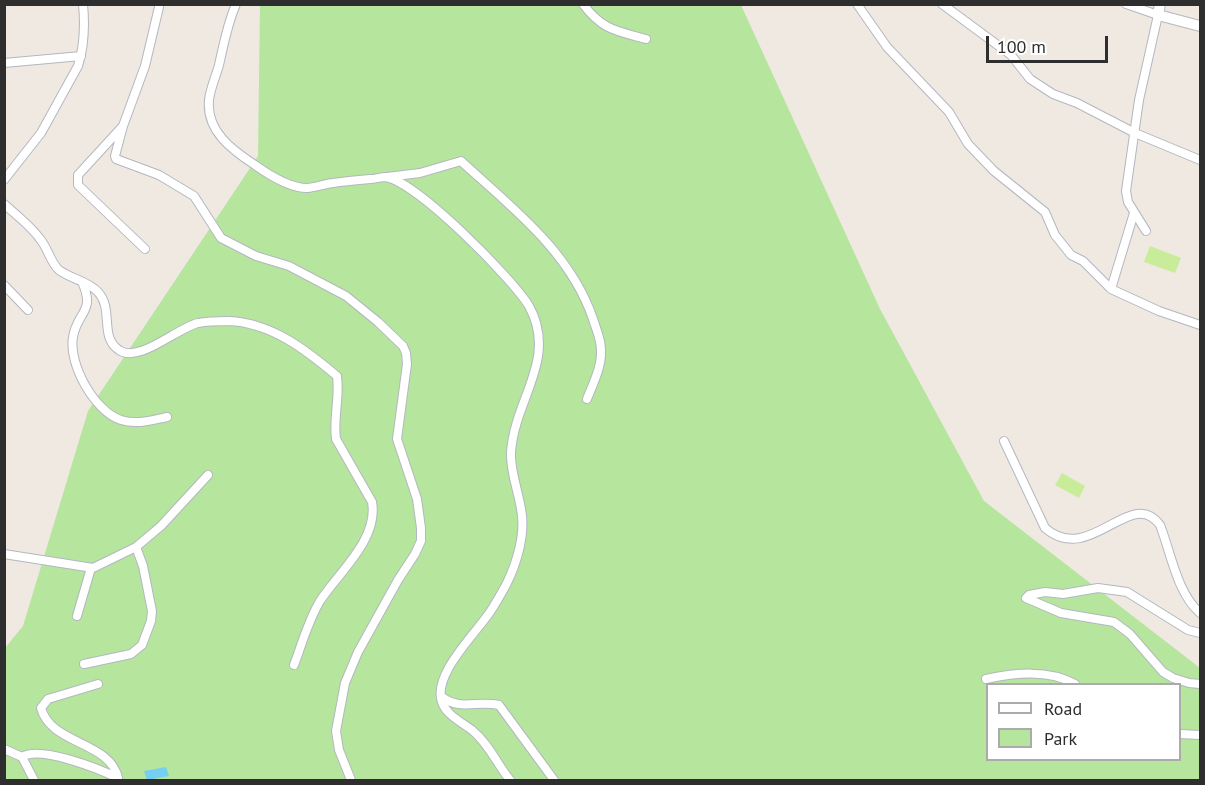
<!DOCTYPE html>
<style>
body{margin:0}
#map{position:relative;width:1205px;height:785px;overflow:hidden;background:#efe9e1;font-family:"PT Sans",sans-serif}
canvas{display:block}
.frame{position:absolute;inset:0;border:6px solid #2e2e2e;pointer-events:none}
.legend{position:absolute;left:986px;top:683px;width:195px;height:78px;box-sizing:border-box;background:#fff;border:2px solid #ababab;margin:0;padding:8px 10px;list-style:none;font-size:18px;color:#2e2e2e}
.legend li{display:flex;align-items:center;gap:12px;height:30px}
.legend b{width:30px;border:2px solid #ababab}
.scale{position:absolute;left:986px;top:36px;width:122px;height:27px;box-sizing:border-box;border:3px solid #2e2e2e;border-top:0;padding-left:8px;font-size:18px;line-height:21px;white-space:nowrap;color:#2e2e2e;-webkit-text-stroke:4px #fff;paint-order:stroke}
</style>
<div id="map">
<canvas width="1205" height="785"></canvas>
<div class="frame"></div>
<ul class="legend">
<li><b style="height:8px;background:#fff"></b>Road</li>
<li><b style="height:16px;background:#b6e59e"></b>Park</li>
</ul>
<div class="scale">100 m</div>
</div>
<script>
const c = document.querySelector('canvas').getContext('2d');
c.lineJoin = 'round';
function fillPath(path, color) { c.fillStyle = color; c.fill(path, 'evenodd'); }
function stroke(path, color, width, dash) { c.strokeStyle = color; c.lineWidth = width; c.lineCap = dash ? 'butt' : 'round'; c.setLineDash(dash || []); c.stroke(path); }
const green = new Path2D(`
 M260,5H741L880,309L984,501L1200,668V780H5V648L23,626L88,411L258,156ZM988,684H1180V760H988Z`);
const pitch = new Path2D(`
 M1150,246L1181,258L1175,273L1144,262Z
 M1062,473L1085,486L1079,498L1055,485Z`);
const water = new Path2D(`
 M166,767L169,776L147,780L144,771Z`);
const minor = new Path2D(`
 M236,4C227,25 224,43 219,65C216,76 210,89 209,100C206,131 232,150 255,165C269,175 290,188 307,188C316,187 325,184 333,183C345,181 358,180 370,179C374,179 381,177 386,177C417,182 512,278 529,306C558,359 515,398 511,452C510,471 518,490 521,509C526,533 517,563 506,585C501,594 496,603 490,612C476,633 432,675 442,702C446,715 463,723 472,730C489,744 497,764 510,780
 M583,4C602,30 617,31 646,39
 M857,4L887,47L949,112L968,144L994,171L1045,212L1055,235L1071,255L1083,261L1111,289L1159,311L1200,325
 M942,4L1011,55L1030,79L1053,94L1077,103L1135,133L1200,160
 M1126,4L1158,15L1139,100L1126,191L1128,202L1146,231
 M159,7L145,66L123,126L115,156L116,159L159,175L194,196L221,238L256,256L289,266L346,296L378,322L403,346L406,353L407,364L397,439L417,499L421,528V541L415,554L398,580L358,652L345,683L336,731L339,750L351,780
 M4,63L81,56
 M123,126L78,175V185L145,249
 M387,177L420,173L461,161C511,207 570,251 593,319C596,329 601,339 601,350C602,366 593,384 587,399
 M4,180L41,133L78,66C84,47 85,25 83,4
 M4,204C16,215 31,226 40,239C48,248 50,262 59,270C71,279 88,281 98,292C114,309 99,337 119,350C138,364 177,328 198,323C208,321 219,321 229,321C272,323 306,350 337,376C340,398 333,418 336,439L372,502C379,539 338,573 320,601C308,621 302,644 294,665
 M82,282C96,312 77,312 73,337C68,364 95,412 121,420C137,425 152,420 167,417
 M4,285L28,310
 M1111,289L1134,213
 M1004,441L1045,528C1090,567 1131,485 1160,525C1171,553 1177,593 1200,613
 M4,554L93,568L136,547L161,526L208,475
 M77,616L91,568
 M1200,633L1188,630L1127,592L1098,588L1063,594L1045,592L1029,595L1026,598L1061,613L1114,622L1130,634L1163,672L1173,678L1189,683L1200,684
 M84,664L131,654L142,645L151,621L152,611L143,566L136,547
 M986,679C1015,673 1048,669 1075,684
 M98,684L48,699L41,708C51,745 110,741 118,778
 M442,697C460,711 478,700 499,705L554,780
 M1180,734L1200,735
 M4,749L22,757
 M34,780L22,757C40,745 99,769 118,778V780`);
const tertiary = new Path2D(`
 M1160,4L1158,15L1200,26`);
fillPath(green, '#b6e59e');
fillPath(pitch, '#c9ec9a');
fillPath(water, '#75cff0');
stroke(minor, '#b4b7c1', 10);
stroke(tertiary, '#b4b7c1', 12);
stroke(minor, '#fff', 8);
stroke(tertiary, '#fff', 10);
</script>
